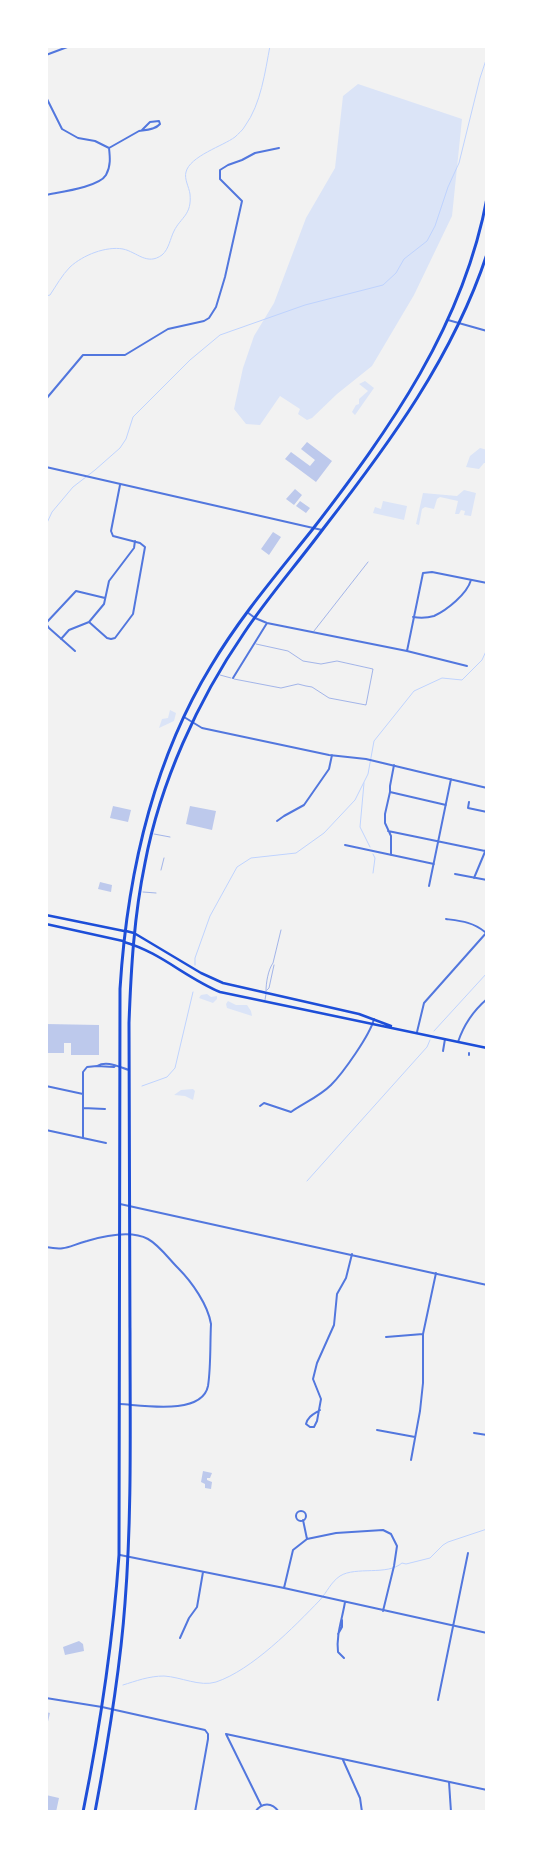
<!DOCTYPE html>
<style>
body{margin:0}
#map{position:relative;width:533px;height:1858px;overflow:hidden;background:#f2f2f2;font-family:"Roboto Condensed",sans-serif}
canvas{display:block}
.frame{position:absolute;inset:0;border:48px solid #fff;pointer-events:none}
</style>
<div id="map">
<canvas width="533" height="1858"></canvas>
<div class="frame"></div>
</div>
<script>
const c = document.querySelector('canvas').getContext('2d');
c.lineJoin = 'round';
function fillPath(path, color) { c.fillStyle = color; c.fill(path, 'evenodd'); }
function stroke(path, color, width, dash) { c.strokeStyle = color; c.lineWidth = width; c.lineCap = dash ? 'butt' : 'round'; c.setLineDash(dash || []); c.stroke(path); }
const green = new Path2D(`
 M358,84L462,119L452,216L414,295L372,366L337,394L312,418L307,420L298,414L300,409L280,396L260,425L246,424L234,409L243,368L254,336L274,303L306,218L335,168L343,96Z
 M365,381L374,388L355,415L352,412L356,405L359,404V399L368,391L359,384Z
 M480,448L487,450V463H484L479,469L466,467L470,456Z
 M464,490L476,493L471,516L464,515L465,511L461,510L459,514H455L458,501L440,497L437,499L434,509L425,507L422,509L419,525L416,524L423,493L457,496Z
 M383,501L407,506L404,520L373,513L375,507L381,509Z
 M170,710L176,713L174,721L159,728L162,719L168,718Z
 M207,994L211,997L217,996V999L213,1003L199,998L201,995Z
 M228,1001L236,1005H247L251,1011L252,1016L227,1008L226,1004Z
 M193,1089L195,1091L193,1100L185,1096L174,1095L181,1090Z`);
const stream = new Path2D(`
 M46,296L50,295C56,286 62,275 70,267C83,255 106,246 123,249C137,252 147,266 162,255C169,249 170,239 174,231C181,217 192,215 190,194C189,187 184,179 186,172C190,156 223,146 235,137C238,134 243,130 245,126C261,104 265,72 270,46
 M46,525L52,512L73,487L95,470L120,448L126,439L133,417L190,360L220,335L305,305L383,285L396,273L404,259L427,241L435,226L448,187L459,163L480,78L487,57
 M364,783L360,827L370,847
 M373,873L375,858L373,854
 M195,965V958L210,916L237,867L251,858L296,853L324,833L355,800L368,774L374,741L414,691L442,678L462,680L482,660L487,649
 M434,1031L487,973
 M142,1086L167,1077L175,1068L193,992
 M307,1181L427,1047L430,1040
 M123,1685C136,1681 149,1676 164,1676C181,1677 200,1687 216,1682C252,1670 294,1627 320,1600C327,1592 331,1582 340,1576C356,1566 387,1576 402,1563L406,1564L430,1558L443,1545L448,1542L487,1529`);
const building = new Path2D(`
 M307,442L332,461L316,482L285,459L291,452L310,466L315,460L301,449Z
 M295,489L302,495L294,505L286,499Z
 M300,501L310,508L306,513L296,506Z
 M273,532L281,537L269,555L261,549Z
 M113,806L131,810L128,822L110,818Z
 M190,806L216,811L212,830L186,824Z
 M100,882L112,885L111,892L98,889Z
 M46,1024L99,1025V1055H71V1043H64V1053H46Z
 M203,1471L212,1473L210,1478H207V1480L212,1482L211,1489L205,1488V1484L201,1482Z
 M79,1641L83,1644L84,1651L65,1655L63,1647Z
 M46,1712L50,1713L47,1726H46Z
 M46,1795L59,1798L56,1812H46Z`);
const service = new Path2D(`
 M314,631L368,562
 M220,675L231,678
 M234,679L281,688L298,684L306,686L312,687L329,698L366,705L373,669L337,661L321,664L303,661L288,651L256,644
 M154,834L170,837
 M161,870L164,858
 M143,892L156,893
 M267,990L269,988L274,965
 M266,991C266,983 268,970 273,963L281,930
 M265,1000L266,994`);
const minor = new Path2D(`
 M46,55L70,46
 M46,97L62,129L78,138L95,141L109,148C110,157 111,166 106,175C99,187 60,192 46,195
 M109,148L139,131C146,130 155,130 160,124L159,121L150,122L142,130
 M448,320L487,331
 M46,399L83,355H125L168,329L204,321L209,318L216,307L225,277L242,201L220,179V170L228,165L242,160L255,153L279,148
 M247,612L255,618L267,623L407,651L467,666
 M413,617C420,618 427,618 434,616C447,610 467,594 471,580
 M89,622L107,638L111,639L115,638L133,614L145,547L140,543L113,536L111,531L120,485
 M61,639L69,630L89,622L104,604L109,581L134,548L135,541
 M75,651L49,628L47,625V622L76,591L105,598
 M407,651L423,573L432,572L487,583
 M233,678L267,623
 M184,717L202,728L329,755L366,759L487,788
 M390,792L446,805
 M469,802L468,808L487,812
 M277,821L284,816L304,805L329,769L332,755
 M388,831L485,851
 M345,845L434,864
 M391,855V836L385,823V814L390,792V786L394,765
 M455,874L487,880
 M474,878L487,847
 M429,886L451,779
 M446,919C461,921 473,922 485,932
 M417,1032L424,1003L487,932
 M458,1042C464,1024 473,1011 487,999
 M443,1051L445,1039
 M469,1055V1053
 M115,1066L114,1067L97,1066C107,1060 119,1067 129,1070
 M46,1086L83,1094
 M260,1106L264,1103L291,1112C304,1103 320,1096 331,1085C343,1073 370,1035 374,1019
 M83,1108L105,1109
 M46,1130L106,1143
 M83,1138V1072L87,1067L97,1066
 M120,1204L487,1285
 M46,1247C67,1251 68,1246 87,1241C104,1236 131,1230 148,1239C159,1245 169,1259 178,1268C192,1282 208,1305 211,1324C210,1343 211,1367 208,1386C202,1416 141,1405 120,1404
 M386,1337L423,1334
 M320,1410C314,1414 308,1416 306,1424L310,1427H314L317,1421L321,1399L313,1379L317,1363L334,1325L337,1294L346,1278L352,1254
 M377,1430L415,1437
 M474,1433L487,1435
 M411,1460L420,1411L423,1383V1334L436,1273
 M296 1516a5 5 0 1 1 10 0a5 5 0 1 1-10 0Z
 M303,1520L307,1539
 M120,1555L284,1588L487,1633
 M284,1588L293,1550L307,1539L336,1533L383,1530L391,1534L397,1546L394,1566L383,1611
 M338,1634L342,1627V1620
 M180,1638L189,1618L197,1607L203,1572
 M344,1658L338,1652C336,1635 342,1620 345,1602
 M46,1698L102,1707L205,1730L208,1734V1739L195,1812
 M438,1700L468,1553
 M226,1734L487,1790
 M226,1734L261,1805
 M343,1760L360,1798L362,1812
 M449,1782L451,1812
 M255,1812C262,1802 272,1802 279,1812`);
const tertiary = new Path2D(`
 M46,467L322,530`);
const secondary = new Path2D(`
 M46,915L124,931
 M46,924L123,941`);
const primary = new Path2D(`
 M126,931L134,933L201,973L223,983L359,1014L391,1026
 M124,942C160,952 186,978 220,992L487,1048`);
const trunk = new Path2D(`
 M83,1812C100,1727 113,1641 119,1555L120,989C127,877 152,763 211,666C240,617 277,574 312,530C390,429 463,326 487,198
 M95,1812C108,1743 120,1673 125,1603C132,1514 130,1423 130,1333C129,1230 130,1127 129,1023C131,969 134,916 145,863C160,783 198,700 244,633C268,597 297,564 323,529C389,444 453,357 487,254`);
fillPath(green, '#dbe4f7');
stroke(stream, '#bfd3fe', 1);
fillPath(building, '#bdc9ec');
stroke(service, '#5277de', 0.5);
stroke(minor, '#5277de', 2);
stroke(tertiary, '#5277de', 2);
stroke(secondary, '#1d4ed8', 2.5);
stroke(primary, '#1d4ed8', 2.5);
stroke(trunk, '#1d4ed8', 3);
</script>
